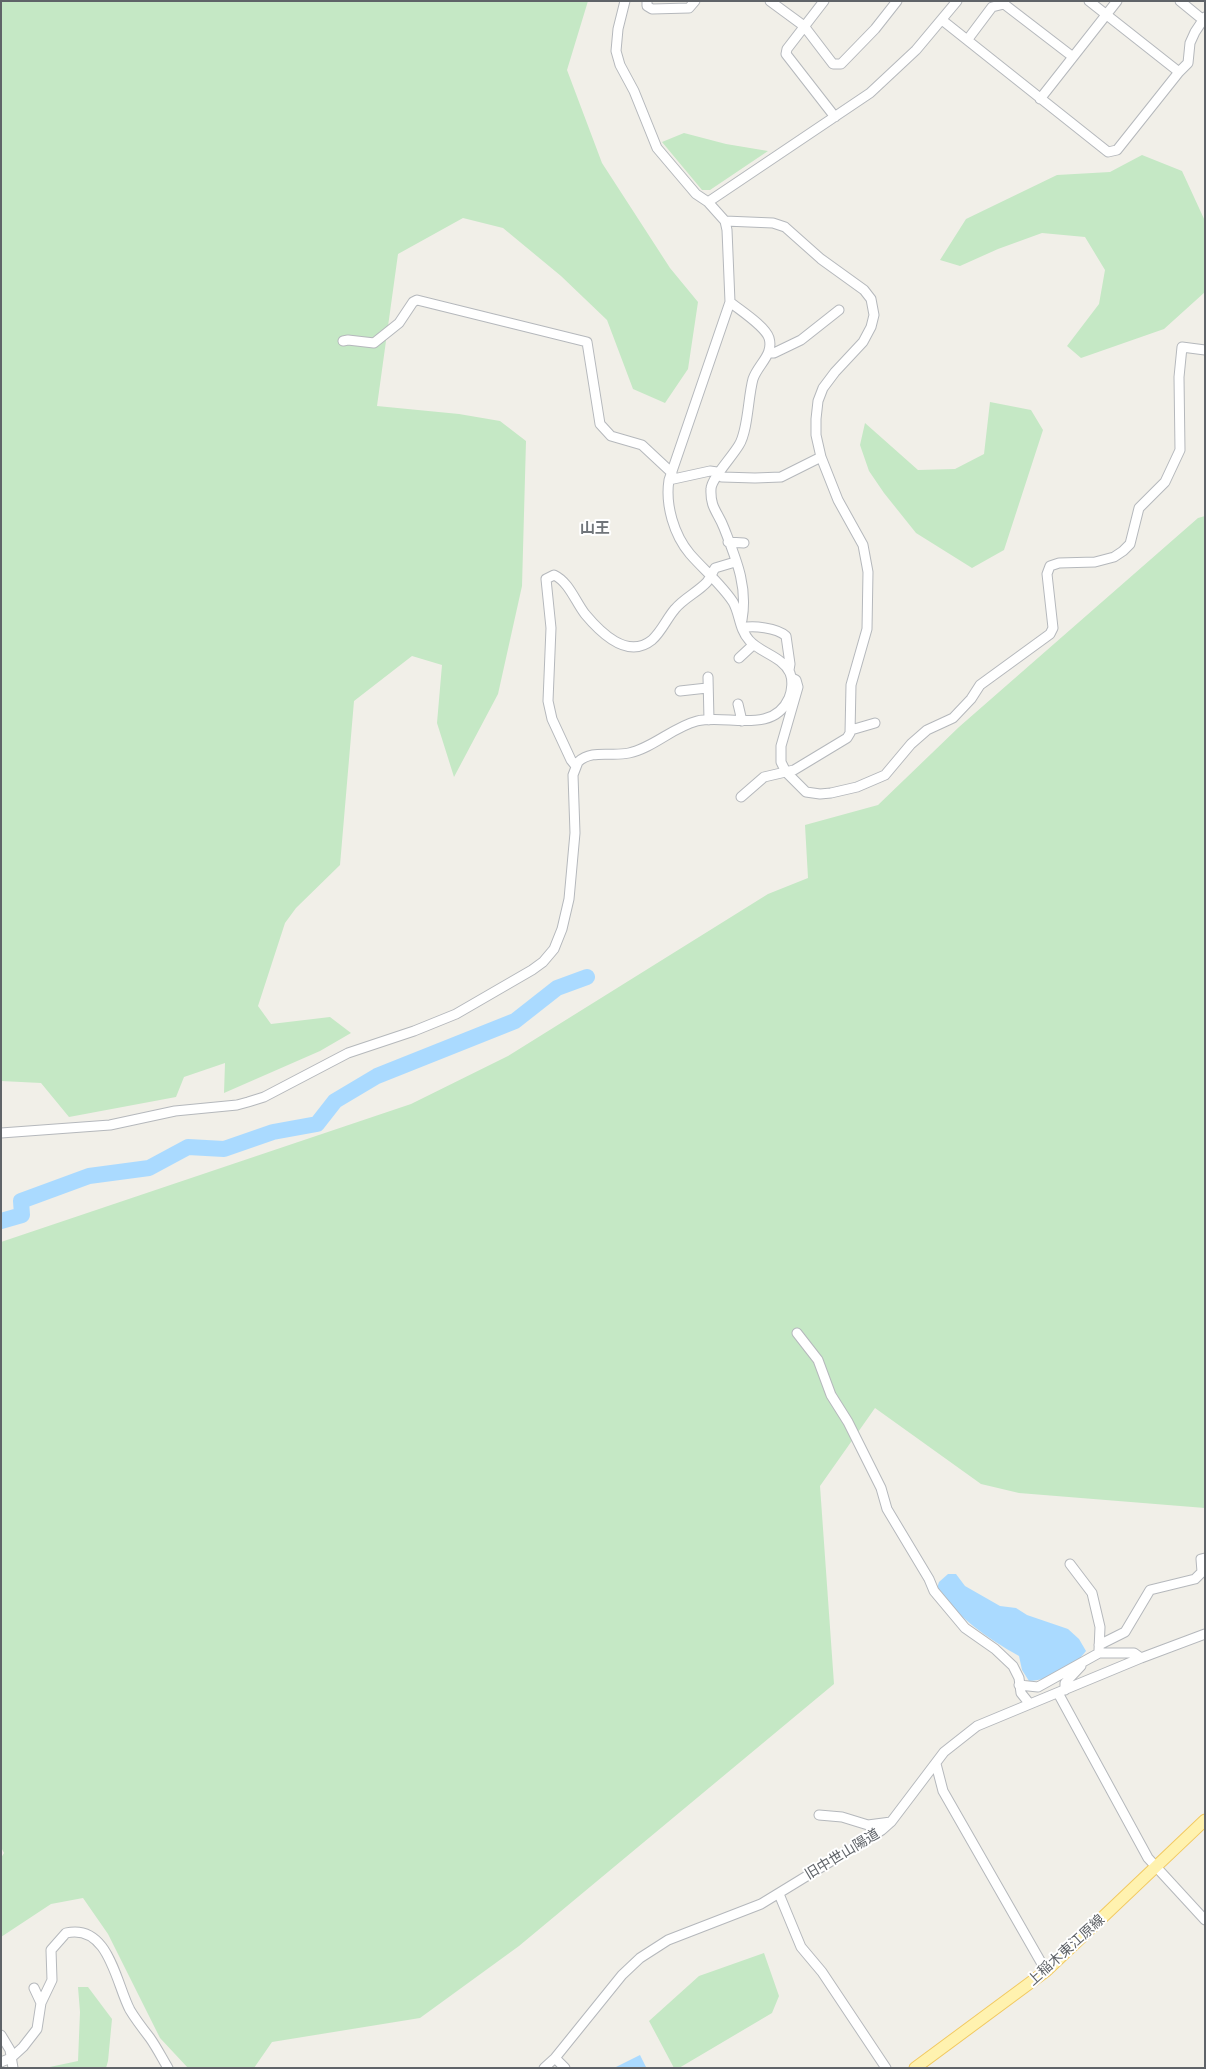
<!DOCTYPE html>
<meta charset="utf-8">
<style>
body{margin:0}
#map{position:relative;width:1206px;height:2069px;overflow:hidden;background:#f1efe8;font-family:Ubuntu,sans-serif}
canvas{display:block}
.frame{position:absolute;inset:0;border:2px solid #5f6368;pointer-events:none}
</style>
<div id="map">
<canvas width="1206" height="2069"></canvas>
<div class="frame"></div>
</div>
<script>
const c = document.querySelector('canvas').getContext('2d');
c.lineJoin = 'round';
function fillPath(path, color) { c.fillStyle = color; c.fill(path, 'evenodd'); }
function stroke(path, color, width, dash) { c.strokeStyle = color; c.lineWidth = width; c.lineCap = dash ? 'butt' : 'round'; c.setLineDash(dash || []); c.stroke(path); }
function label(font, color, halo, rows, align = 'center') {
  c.font = font + ' Ubuntu,"Noto Sans JP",sans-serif'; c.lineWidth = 4; c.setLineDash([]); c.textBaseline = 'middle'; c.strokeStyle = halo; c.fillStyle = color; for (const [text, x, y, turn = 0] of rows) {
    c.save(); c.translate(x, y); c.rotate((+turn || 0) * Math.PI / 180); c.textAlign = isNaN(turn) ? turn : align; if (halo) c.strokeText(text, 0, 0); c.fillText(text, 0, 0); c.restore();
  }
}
const green = new Path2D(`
 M1,1H588L567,70L602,163L670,268L698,302L688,369L665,403L633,389L607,320L561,276L503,228L463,218L398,254L377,406L459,414L500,421L526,441L522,586L498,694L454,777L437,723L442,665L412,656L354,701L340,865L296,908L285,923L258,1006L271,1024L330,1017L351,1033L320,1051L224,1093L225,1063L184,1077L176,1097L69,1117L41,1083L1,1081Z
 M684,133L726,144L768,151L710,190H702L662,142Z
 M1142,155L1182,171L1205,221V292L1164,329L1081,358L1067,346L1099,304L1105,270L1085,237L1042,233L998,249L960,266L940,260L966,219L1057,175L1110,172Z
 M990,402L1031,410L1043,430L1004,550L972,568L916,533L884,493L869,471L860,445L865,423L918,470L955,469L984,454Z
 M1205,516V1508L1019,1493L981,1484L875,1408L820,1486L834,1684L519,1946L420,2018L272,2042L254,2068H188L160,2038L108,1934L83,1898L51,1904L1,1937V1858L4,1853L1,1847V1242L411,1104L508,1056L768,894L808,878L805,825L878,805L959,727L1198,518Z
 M764,1953L779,1996L772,2013L679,2068H674L649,2021L699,1976Z
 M78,1987H88L112,2019L108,2061L106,2068H45L78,2061L80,2012Z`);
const water = new Path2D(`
 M948,1574H956L965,1586L1000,1606L1016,1608L1027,1615L1068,1629L1079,1639L1086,1651C1074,1667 1048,1681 1029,1681L1022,1670L1019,1656C987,1638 958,1618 937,1588L939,1582Z
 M640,2055L646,2067L644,2068H614Z`);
const river = new Path2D(`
 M1,1221L22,1215L21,1201L89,1176L149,1168L188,1147L224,1149L273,1132L317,1124L335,1101L377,1076L515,1021L557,988L587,977`);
const minor = new Path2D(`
 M647,1V6L652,9L689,8L695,1
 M770,1L804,26L833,64H841L875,29L897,1
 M824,1L787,49L786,54L835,117
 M1089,1L1179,72
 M1180,1L1202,19
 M942,20L1108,152L1117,150L1179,72L1188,63L1190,43L1195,32L1205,17
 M968,39L992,7L1004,4L1073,57
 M1040,99L1117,1
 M708,202L870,93L916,50L957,1
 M725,221L773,223L785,227L821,259L864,290L871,299L874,315L871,327L863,342L835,372L823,388L818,401L816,419V435L821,457L838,500L863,545L868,572L867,629L851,685L850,733L847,738L794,770L764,777L741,797
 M730,302C741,311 765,326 769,338C774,355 758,364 753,379C748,397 748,431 739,445C732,457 711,479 711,489C710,508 718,512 724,528C736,559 748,586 742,620
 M343,341L348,340L374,343L399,323L413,302L417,300L587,342L600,424L611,436L642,445L672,473
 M769,353H774L801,340L839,310
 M669,480L710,471L717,472L722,477L755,478L781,477L821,457
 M728,542L744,543
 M742,628C753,625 777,628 786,636L790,664L789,670
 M739,658L753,645
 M708,677L709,720
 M792,678L796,680L798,687L781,746V762L786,772L806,792L820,794L831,793L857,787L885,775L911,744L927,730L953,718L971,699L980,685L1050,634L1053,628L1047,574L1050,566L1059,563L1095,562L1114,557L1123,551L1130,544L1139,508L1165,482L1180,450L1179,377L1182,347L1205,350
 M680,691L707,688
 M738,704L742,721
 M851,730L875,723
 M575,765L571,760L552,719L548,701L551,628L546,579L554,575C569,582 575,601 585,614C600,632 627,660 652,640C662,631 667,618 675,609C684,598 698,592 707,582C711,577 712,573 715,568L735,562
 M1,1133L110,1125L175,1111L237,1105L248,1102L264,1097L348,1053L414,1031L456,1014L532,970L543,962L554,949L562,929L569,899L575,833L573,775L578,762C592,749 611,757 629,753C653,748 673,727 697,721C727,714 773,735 789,698C792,691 793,680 790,673C782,656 760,653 749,640C739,629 740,614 733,602C721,584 704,570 690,554C674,535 665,505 669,480L730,302L727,230L725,221L708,202L696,194L657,148L634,91L620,65L616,51L618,29L625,1
 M797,1333L818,1360L831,1395L848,1422L881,1488L887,1509L929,1579L934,1591L965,1628L995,1649L1013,1666L1019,1678L1021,1693L1029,1703
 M1070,1564L1092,1593L1100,1627L1099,1650
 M1099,1645L1125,1632L1150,1590L1195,1579L1202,1572L1201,1559L1205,1558
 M1019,1685L1038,1687L1099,1653H1134L1141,1658
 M1065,1690V1683L1081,1666
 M1058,1693L1148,1858L1205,1920
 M936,1764L943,1791L1046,1971
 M819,1815L842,1817L868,1825L891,1822
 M779,1894L801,1947L822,1972L886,2068
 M34,1988L41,2003
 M1,2035L10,2050L13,2068
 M555,2058L565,2068
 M1,2062L11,2058L23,2047L37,2029L41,2003L52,1980L51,1950L66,1933C109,1923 116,1984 130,2010C136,2020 143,2029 150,2038C157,2048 162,2058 168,2068
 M544,2068L555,2058L622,1975L640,1958L668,1940L761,1904L882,1830L891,1822L944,1752L977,1726L1141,1658L1205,1634`);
const major = new Path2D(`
 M915,2068L1046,1971L1205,1820`);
const streetNames = [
 ["旧中世山陽道",842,1854,-31],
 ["上稲木東江原線",1066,1950,-42]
];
const neighbourhoodNames = [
 ["山王",595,528]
];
fillPath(green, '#c5e8c5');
fillPath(water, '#aadaff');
stroke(river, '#aadaff', 16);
stroke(minor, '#b5b8bc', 11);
stroke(major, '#f2c960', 13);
stroke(minor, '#fff', 9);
stroke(major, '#fff2af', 11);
label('14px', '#5f6368', '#fff', streetNames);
label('bold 15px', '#70757a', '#fff', neighbourhoodNames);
</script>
